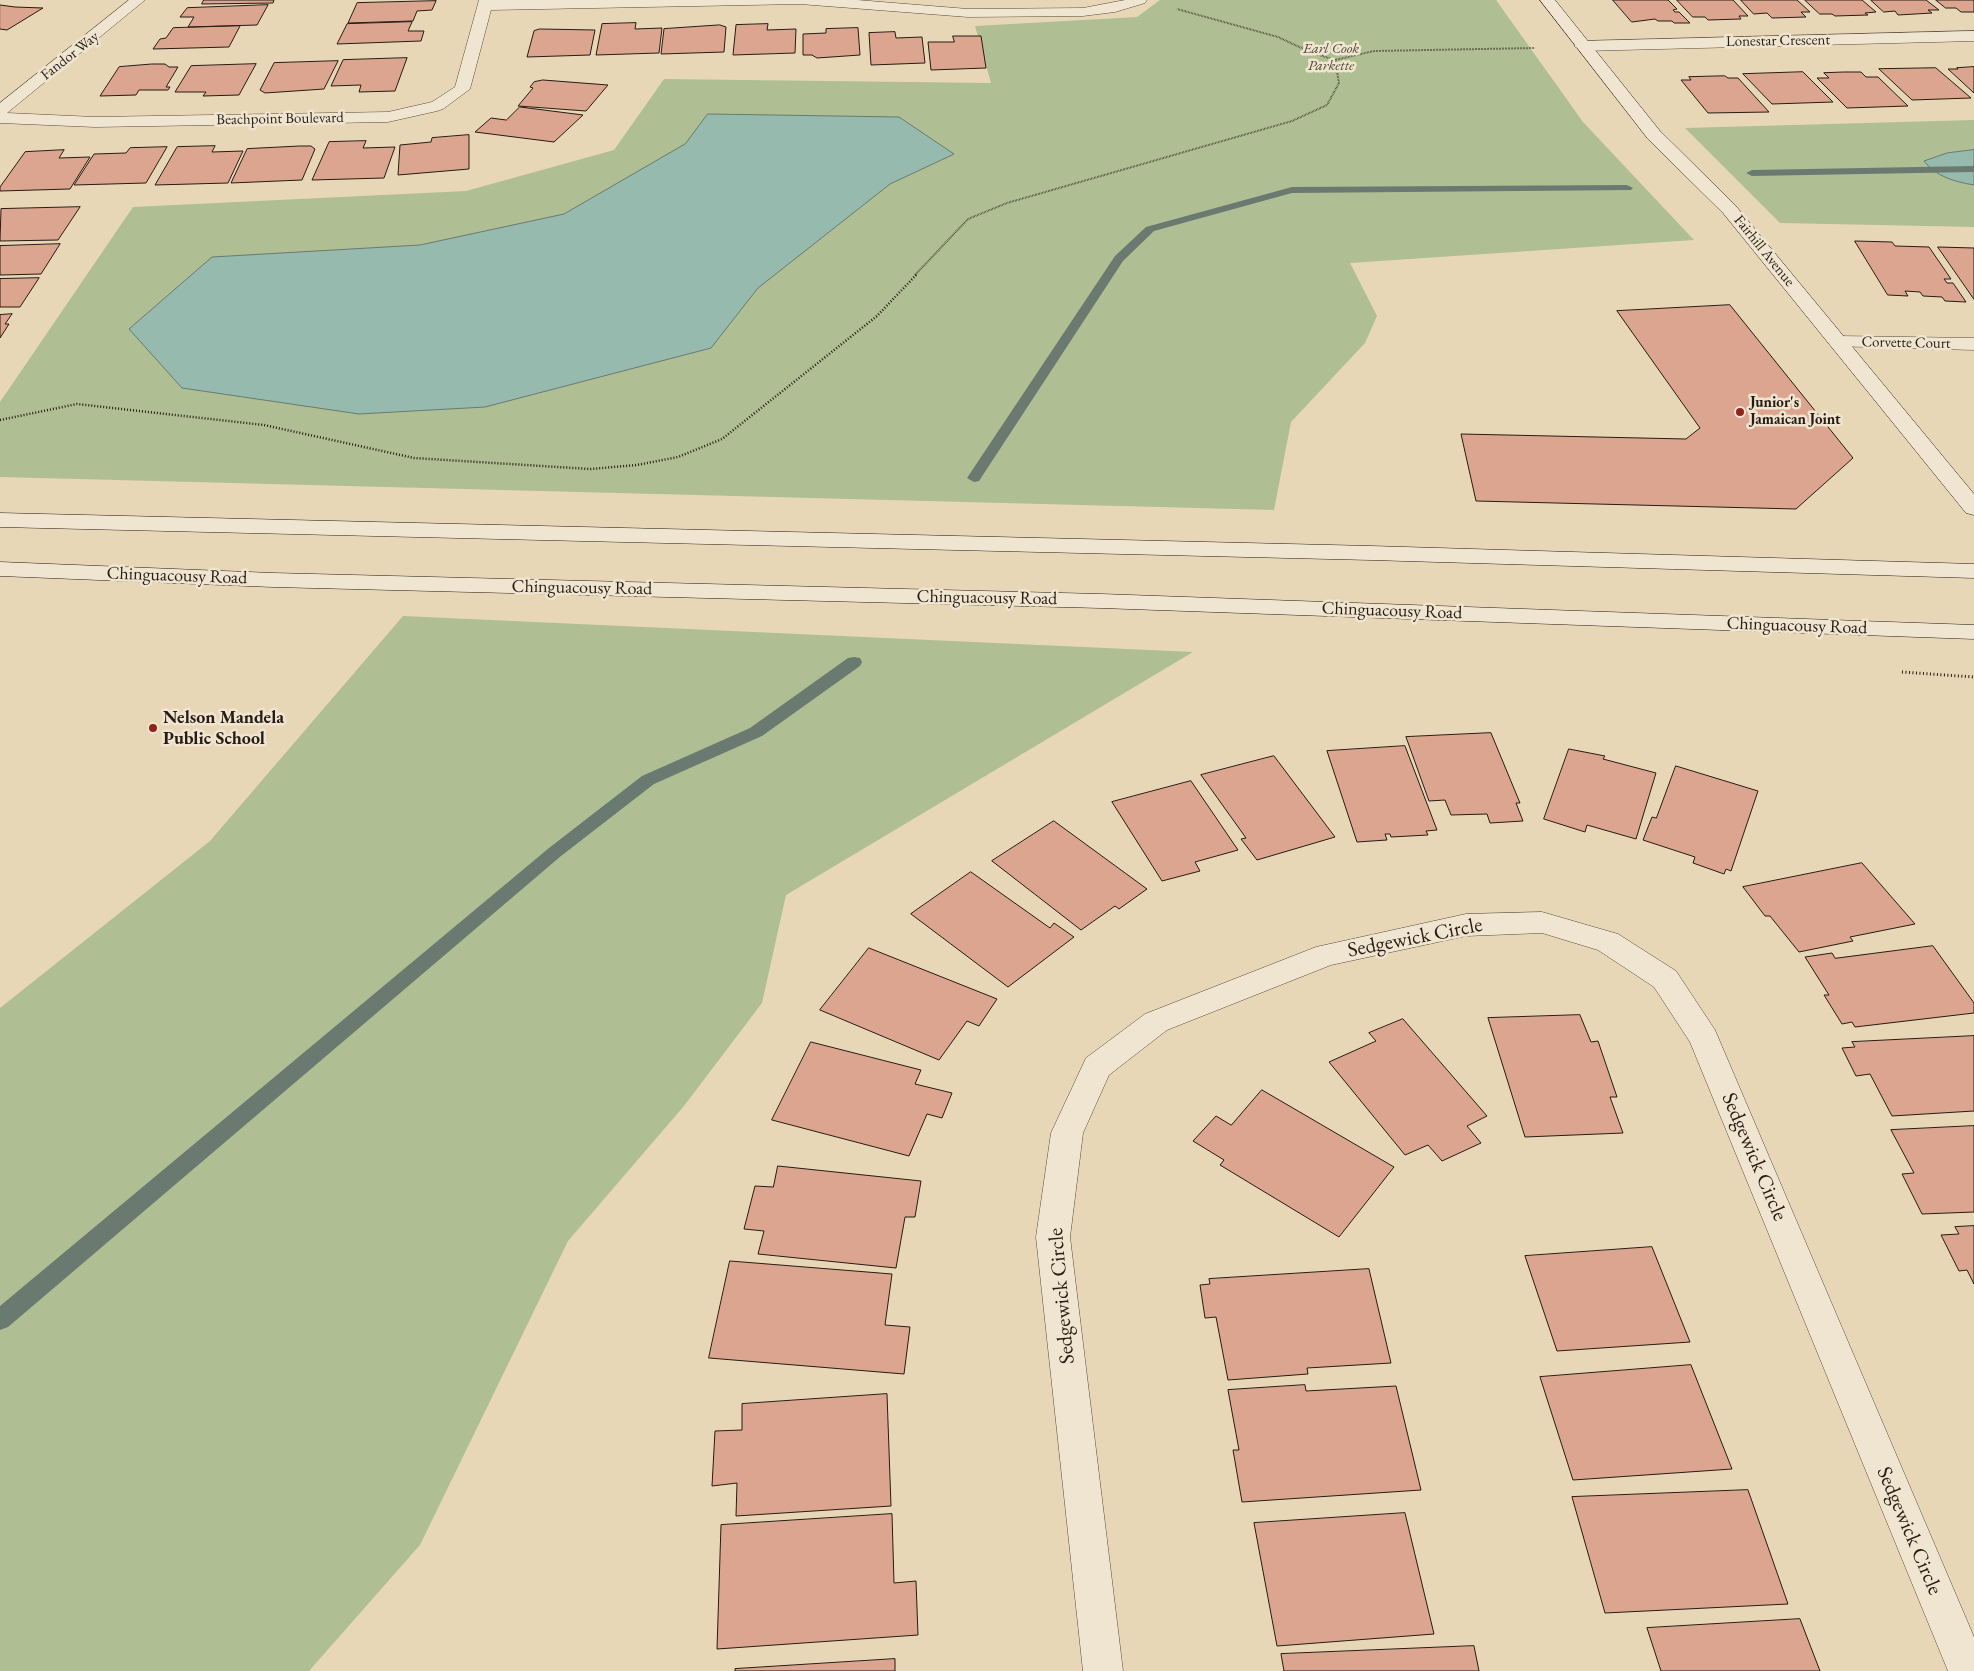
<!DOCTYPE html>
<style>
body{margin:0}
canvas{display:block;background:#e8d7b7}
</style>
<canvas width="1974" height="1671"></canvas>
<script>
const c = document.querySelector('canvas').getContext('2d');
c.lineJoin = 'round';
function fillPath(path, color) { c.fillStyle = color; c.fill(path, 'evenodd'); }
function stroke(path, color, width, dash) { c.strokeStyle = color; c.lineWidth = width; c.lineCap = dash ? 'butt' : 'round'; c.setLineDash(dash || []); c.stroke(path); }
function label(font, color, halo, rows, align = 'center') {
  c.font = font + ' "EB Garamond",serif'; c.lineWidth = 5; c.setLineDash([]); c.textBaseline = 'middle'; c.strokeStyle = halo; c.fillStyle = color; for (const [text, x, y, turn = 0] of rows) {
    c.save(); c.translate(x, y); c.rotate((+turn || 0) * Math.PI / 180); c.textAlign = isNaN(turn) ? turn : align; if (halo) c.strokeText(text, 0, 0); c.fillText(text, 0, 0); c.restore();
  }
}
const green = new Path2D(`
 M1160,0H1496L1583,122L1694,240L1350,263L1377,316L1365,343L1291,422L1274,510L0,477V402L133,207L466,191L614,150L664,79L991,83L975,26L1137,17Z
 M1974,120V227L1780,223L1685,128Z
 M403,616L1193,652L786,895L762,1003L684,1106L568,1241L420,1545L309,1671H0V1008L210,841Z`);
const water = new Path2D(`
 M708,114L899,117L954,154L890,184L758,288L711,348L485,407L359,414L182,388L129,329L212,257L420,245L564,214L685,144Z
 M1974,150V185C1955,182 1935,176 1924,161L1947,153Z`);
const stream = new Path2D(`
 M1974,166V172L1752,176L1746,173L1752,170Z
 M1627,185L1633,188L1631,190L1292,193L1154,231L1123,261L979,481L974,482L967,478L1115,256L1146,227L1292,187Z
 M854,657L860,658L862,662L860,666L762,736L654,784L561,856L8,1327L0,1330V1306L549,848L642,776L750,728L848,658Z`);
const building = new Path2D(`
 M204,0H274L273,3L202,4Z
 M1613,0H1668L1677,9L1673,10L1675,12H1679L1690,23H1674L1672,21H1658L1655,19L1632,22Z
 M1677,0H1733L1748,16H1739L1741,19L1708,20L1705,17H1693Z
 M1741,0H1797L1810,12H1801L1806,17L1772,18L1767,13L1754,14Z
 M1805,0H1862L1876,12L1865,13L1868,15L1835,16L1832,14H1820Z
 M1871,0H1926L1939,10H1928L1932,13L1898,15L1895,11L1884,12Z
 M1936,0H1974V12H1961L1956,8H1946Z
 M436,1L432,10L417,11L413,21L348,23L357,3Z
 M0,5L15,7L43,8L7,30L0,29Z
 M268,5L257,25L188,27L194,17H180L187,8Z
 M412,22L408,31H424L421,41L337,44L347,24Z
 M636,23L635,29L662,28L659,53L596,55L602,24Z
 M768,24L767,30L796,29L795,53L733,55L736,25Z
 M720,25L726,27L724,52L661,54L664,29Z
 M240,26L229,47L153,49L160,39L166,38L173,28Z
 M858,28L860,55L817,58L812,55H803V34L826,33V29Z
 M540,29L595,30L590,55L527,57L534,31Z
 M895,32L896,38L922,37L925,63L871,65L869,33Z
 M953,36H981L986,68L931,70L928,42H954Z
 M407,58L395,91L359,92L361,85L331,86L343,60Z
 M338,61L324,89L265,93L260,90L274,63Z
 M152,64H165L169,67H178L166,87H170L168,90H139L136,95L100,96L119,67Z
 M256,64L239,95L203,96L206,92H175L191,66Z
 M1974,67V93L1948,69H1958L1957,68Z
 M1936,68L1971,98L1912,100L1879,69Z
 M1803,72L1833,102L1772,104L1743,74Z
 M1844,72H1861L1866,77H1878L1908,106L1847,108L1817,78H1829L1824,73Z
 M1725,76L1728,78H1738L1769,112L1708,113L1681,80H1691L1689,77Z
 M543,80L608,85L586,111L518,106L533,88L530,87L534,82Z
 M520,107L583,115L554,142L475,132L491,118L506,120Z
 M469,135V169L398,175L400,145L431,142L432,138Z
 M366,141L363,148L395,147L384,178L312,180L329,142Z
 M215,146L212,152L243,151L228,183L155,185L177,147Z
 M300,146H311L315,149L302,180L231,183L247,149Z
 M167,147L146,183L74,185L94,154L126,153L130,148Z
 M64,150L59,158L90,157L70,189L0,191V187L25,152Z
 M80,207L58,240L0,241L1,209Z
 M1855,241L1892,242L1895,246L1929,247L1951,279H1944L1947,283H1953L1966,302L1945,301L1942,297L1923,296L1920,292L1905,291L1908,296L1888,295Z
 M60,244L41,274L0,275V246Z
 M1938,247L1974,248V299Z
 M39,278L20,307H0V279Z
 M1730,305L1853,458L1796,509L1476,501L1461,434L1686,439L1700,428L1617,311Z
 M12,314L5,324H9L0,338V315Z
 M1491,733L1520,803H1516L1523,821L1490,823L1487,814L1451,815L1445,800L1429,801L1406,737Z
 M1405,746L1437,830L1426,831L1428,835L1391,837L1390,834H1385L1387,840L1357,842L1327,751Z
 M1569,749L1605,756L1603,759L1656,773L1636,839L1587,825L1585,832L1544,819Z
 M1274,756L1335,837L1257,860L1241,839L1246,838L1201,775Z
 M1676,766L1758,791L1731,871L1726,869L1724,874L1693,863L1695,857L1643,840L1652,817L1656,818Z
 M1191,781L1238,850L1195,862L1200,871L1162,881L1112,802Z
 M1054,821L1147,889L1119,909L1115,906L1081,930L992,861Z
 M1862,863L1915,924L1850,937L1853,941L1799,952L1770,916H1765L1743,887Z
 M971,872L1050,928L1054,923L1074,937L1008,987L911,914Z
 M1933,946L1974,1003V1013L1855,1027L1852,1022L1842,1024L1824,995H1829L1805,957L1832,953L1835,958Z
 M869,948L997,999L979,1026L967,1021L939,1060L820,1010Z
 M1580,1015L1591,1042L1598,1041L1617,1097H1610L1623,1133L1525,1137L1488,1018Z
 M1403,1019L1487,1116L1467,1126L1481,1143L1442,1161L1428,1145L1405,1155L1329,1062L1376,1041L1369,1033Z
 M1974,1036V1111L1892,1116L1870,1074L1856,1076L1842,1048L1855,1047L1852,1042Z
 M811,1042L921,1070L915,1084L952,1093L942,1118L927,1114L909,1156L772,1120Z
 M1262,1090L1394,1167L1339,1237L1220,1165L1224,1160L1193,1141L1216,1116L1231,1125Z
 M1974,1126V1212L1922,1214L1902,1174L1914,1173L1891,1130Z
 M778,1166L921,1181L915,1217H905L896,1268L758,1254L764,1231L744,1229L755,1186L773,1187Z
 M1974,1226V1284L1967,1270L1959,1271L1941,1235L1959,1234L1955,1227Z
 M1652,1247L1690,1342L1557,1351L1525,1256Z
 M730,1261L892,1274L885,1325L910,1327L904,1374L709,1358Z
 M1369,1269L1391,1363L1307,1368L1308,1374L1228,1380L1216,1317L1205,1318L1200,1285L1210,1284L1209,1279Z
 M1691,1365L1732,1469L1573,1480L1540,1377Z
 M1305,1385L1306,1391L1396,1386L1421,1490L1242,1502L1233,1450H1239L1228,1390Z
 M887,1394L891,1506L736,1516L737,1483L712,1486L715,1431L742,1430V1404Z
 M1748,1490L1788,1604L1605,1613L1572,1497Z
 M1405,1513L1434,1634L1277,1646L1254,1523Z
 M892,1514L894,1583L916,1581L918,1635L717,1649L721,1525Z
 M1800,1619L1820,1671H1661L1647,1628Z
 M1474,1646L1479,1671H1284L1281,1654Z
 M895,1659V1671H735V1669Z`);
const pathFar2 = new Path2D(`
 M1335,60L1374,51L1535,48
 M915,275L968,219L1007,203L1292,121L1327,105L1339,83L1335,60L1310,52L1278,37L1177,9`);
const pathFar1 = new Path2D(`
 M0,420L77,404L264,425L414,458L590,469L637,465L678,457L722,439L877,316L917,274`);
const path = new Path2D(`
 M1902,672L1974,677`);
const street = new Path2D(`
 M129,0H145L7,113L95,117L388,112L432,102L455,87L479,0H857L968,9L1083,8L1125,0H1147L1145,3L1115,12L1083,16L968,17L800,4L491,10L470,89L443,109L437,111L388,122L95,127L0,123V103Z
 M1974,31V41L1582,51L1574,46L1582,41Z
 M1838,336L1974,338V350L1831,346L1828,342L1831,338Z
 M1542,912L1618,934L1676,971L1715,1030L1974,1637V1671H1948L1690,1042L1654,987L1598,950L1542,933L1466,936L1331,965L1167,1030L1109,1075L1083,1133L1070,1237L1123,1671H1083L1036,1237L1051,1133L1086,1058L1145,1014L1316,947L1466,914Z`);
const secondary = new Path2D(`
 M1540,0H1555L1660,131L1735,205L1974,494V515L1966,513L1723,213L1648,139Z
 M0,513L1371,546L1974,564V578L1371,560L0,527Z
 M0,562L273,573L1101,594L1974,625V639L1101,608L273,587L0,576Z`);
const markers = [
 [1740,412,5,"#8f2418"],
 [153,728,5,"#8f2418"]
];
const farStreetnames = [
 ["Lonestar Crescent",1778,41,-1],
 ["Fandor Way",70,56,-38],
 ["Beachpoint Boulevard",280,119,-1],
 ["Fairhill Avenue",1764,251,51],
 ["Corvette Court",1906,343,1]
];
const farParknames = [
 ["Earl Cook",1331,49],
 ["Parkette",1331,66]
];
const farPoinames = [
 ["Junior's",1750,403],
 ["Jamaican Joint",1750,420]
];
const streetNames = [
 ["Chinguacousy Road",177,576,2],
 ["Chinguacousy Road",582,588,1],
 ["Chinguacousy Road",987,598,1],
 ["Chinguacousy Road",1392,611,2],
 ["Chinguacousy Road",1797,626,2]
];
const poiNames = [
 ["Nelson Mandela",163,718],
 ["Public School",163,739]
];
const nearStreetnames = [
 ["Sedgewick Circle",1415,938,-11],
 ["Sedgewick Circle",1754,1157,67],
 ["Sedgewick Circle",1062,1296,-95],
 ["Sedgewick Circle",1909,1531,67]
];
fillPath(green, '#afbf93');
fillPath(water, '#97baaf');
stroke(water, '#6a7a71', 1);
fillPath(stream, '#6a7a71');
fillPath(building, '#dca590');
stroke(building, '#271b13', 1);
stroke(street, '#574a3c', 1);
stroke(secondary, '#271b13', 1);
stroke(pathFar2, '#271b13', 2, [0.5, 1]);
stroke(pathFar1, '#271b13', 2.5, [1, 2]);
stroke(path, '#271b13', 3, [1, 2.5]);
fillPath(street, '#f0e5d0');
fillPath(secondary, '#f0e5d0');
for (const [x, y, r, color] of markers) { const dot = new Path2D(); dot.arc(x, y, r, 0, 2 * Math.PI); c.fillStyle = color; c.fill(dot); stroke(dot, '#f0e5d0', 2); }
label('15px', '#271b13', '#f0e5d0', farStreetnames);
label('italic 15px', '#504c39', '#f0e5d0', farParknames);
label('bold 15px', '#271b13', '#f0e5d0', farPoinames, 'left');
label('18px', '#271b13', '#f0e5d0', streetNames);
label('bold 18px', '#271b13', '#f0e5d0', poiNames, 'left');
label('21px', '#271b13', '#f0e5d0', nearStreetnames);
</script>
